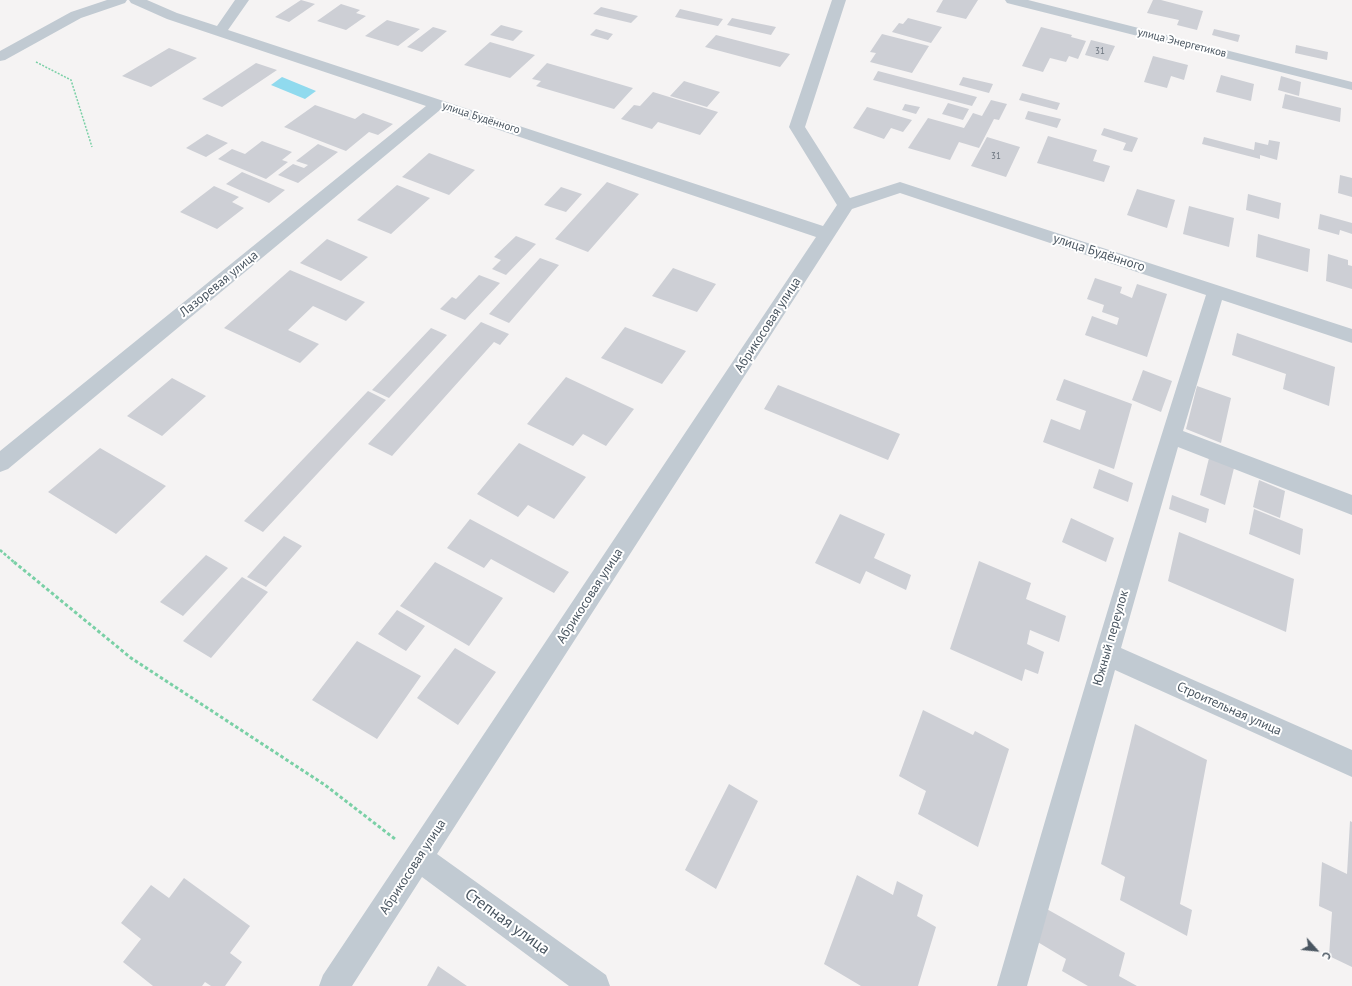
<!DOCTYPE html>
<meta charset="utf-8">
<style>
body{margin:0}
#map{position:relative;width:1352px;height:986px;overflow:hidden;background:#f5f3f3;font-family:"PT Sans",sans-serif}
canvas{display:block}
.north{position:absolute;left:1296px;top:930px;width:40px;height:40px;-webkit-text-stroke:3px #fff;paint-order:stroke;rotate:117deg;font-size:11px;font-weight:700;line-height:16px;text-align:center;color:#4a5661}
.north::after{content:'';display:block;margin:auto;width:14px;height:18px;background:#4a5661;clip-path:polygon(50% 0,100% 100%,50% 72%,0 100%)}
</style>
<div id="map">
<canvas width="1352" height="986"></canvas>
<div class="north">С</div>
</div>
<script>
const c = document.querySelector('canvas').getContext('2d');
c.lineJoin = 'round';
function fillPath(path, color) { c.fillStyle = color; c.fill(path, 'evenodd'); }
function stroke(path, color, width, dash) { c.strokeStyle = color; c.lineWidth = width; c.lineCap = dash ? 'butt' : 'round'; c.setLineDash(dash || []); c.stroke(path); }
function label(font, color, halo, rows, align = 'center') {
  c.font = font + ' "PT Sans",sans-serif'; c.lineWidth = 4; c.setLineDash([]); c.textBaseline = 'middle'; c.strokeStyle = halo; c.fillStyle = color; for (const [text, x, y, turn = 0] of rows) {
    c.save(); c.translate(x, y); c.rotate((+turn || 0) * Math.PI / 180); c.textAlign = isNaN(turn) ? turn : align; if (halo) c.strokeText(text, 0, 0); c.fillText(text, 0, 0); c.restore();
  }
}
const water = new Path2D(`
 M282,77L316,91L305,99L271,85Z`);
const building = new Path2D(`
 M301,0L315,4L289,22L275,17Z
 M943,0H978L966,19L936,12Z
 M1153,0H1161L1203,11L1197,30L1177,25L1179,20L1147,13Z
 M341,4L360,10L356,13L366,16L346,30L317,21Z
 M601,7L638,16L631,23L593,14Z
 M680,9L723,19L718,26L675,17Z
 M732,18L776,27L771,35L727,25Z
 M908,18L942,27L931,43L892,32L899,23L903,24Z
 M387,20L420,29L398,46L365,36Z
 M501,25L523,31L513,41L490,35Z
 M433,27L447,31L422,52L407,47Z
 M1041,27L1072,35L1071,37L1086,41L1078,59L1069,56L1066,62L1050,58L1043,72L1022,66Z
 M596,29L613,34L608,40L590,35Z
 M1214,29L1240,35L1238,42L1212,35Z
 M882,34L929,46L912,73L870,62L876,53L870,52Z
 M716,35L790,54L780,67L705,47Z
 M1091,40L1115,46L1108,61L1085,55Z
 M490,42L535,55L510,78L464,65Z
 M1296,45L1328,52L1327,60L1295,53Z
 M169,48L197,58L151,87L122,76Z
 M1153,56L1188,65L1184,80L1171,76L1167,88L1144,82Z
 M256,63L277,70L222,107L202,99Z
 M547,63L633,88L614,109L536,86L541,81L532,79Z
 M878,71L977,97L972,106L873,80Z
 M1221,75L1254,84L1251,101L1216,92Z
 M1281,76L1301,82L1299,96L1278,90Z
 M963,77L993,84L989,93L959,85Z
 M684,81L720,92L707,107L670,96Z
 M653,92L718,112L700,135L658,122L652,129L621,119L634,105L640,106Z
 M1022,93L1060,103L1057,110L1019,100Z
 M1285,94L1341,108L1340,122L1282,108Z
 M991,100L1007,104L999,120L994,119L979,148L959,142L950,160L908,148L928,118L964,128L973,113L982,116Z
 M948,103L969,109L963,120L942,114Z
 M905,104L920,107L916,114L902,110Z
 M315,105L355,119L363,113L393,124L378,135L369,132L346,151L284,127Z
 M867,107L912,120L903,132L891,128L884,139L853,128Z
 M1028,111L1061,119L1057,128L1025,119Z
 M1104,128L1138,138L1132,152L1123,150L1126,143L1101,135Z
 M207,134L228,143L206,157L186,148Z
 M1048,136L1097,150L1093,161L1110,166L1104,182L1037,163Z
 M987,137L1020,147L1006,177L971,166Z
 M1204,137L1254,150L1255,142L1268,145L1269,140L1280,142L1277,160L1260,155V159L1202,144Z
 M262,141L292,152L282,160L288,162L266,179L218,159L232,149L245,154Z
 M318,144L338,152L298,183L278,175L293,164L304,168L308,165L296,161Z
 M429,153L475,170L449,195L402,177Z
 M242,172L285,190L269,203L226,184Z
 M1340,175L1352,178V197L1338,193Z
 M607,182L639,194L588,252L555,239Z
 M397,185L430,198L391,234L357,220Z
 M214,186L239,197L232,202L244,208L217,229L180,212Z
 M561,187L582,194L566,212L544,205Z
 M1137,189L1175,200L1167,228L1127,215Z
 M1248,194L1281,203L1279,219L1246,210Z
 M1189,206L1234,218L1229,247L1183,234Z
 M1320,214L1352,223V234L1340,230L1339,235L1318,229Z
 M1258,234L1310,249L1308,272L1256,257Z
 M516,236L536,244L506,275L492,269L501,260L494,257Z
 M327,239L368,257L341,281L300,263Z
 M1328,254L1348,260V265L1352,266V289L1326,281Z
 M540,258L559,265L509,323L489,314Z
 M673,268L716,284L697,312L652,296Z
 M290,270L365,302L346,321L313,306L288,330L319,344L300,363L224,328Z
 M479,275L500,283L465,320L440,309L452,297L456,299Z
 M1095,278L1122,287L1120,293L1132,298L1137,284L1167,294L1147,357L1085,335L1092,316L1117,325L1119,318L1102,312L1104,305L1087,299Z
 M481,322L509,334L500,345L494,342L392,456L368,444Z
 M625,327L686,351L662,384L601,358Z
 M431,328L447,335L389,398L372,390Z
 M1237,333L1335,367L1329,406L1283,389L1286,374L1232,355Z
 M1143,370L1172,381L1161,412L1132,400Z
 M566,377L634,409L606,446L583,434L573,446L527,424Z
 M172,378L206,396L162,436L127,416Z
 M1064,379L1132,404L1114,469L1043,442L1051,419L1080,430L1086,411L1056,400Z
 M778,385L900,434L888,460L764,409Z
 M1197,386L1231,398L1221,443L1186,429Z
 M368,391L386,400L263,532L244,521Z
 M519,443L586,477L554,519L528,505L518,517L477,494Z
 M100,448L166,486L116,534L48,492Z
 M1209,458L1234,468L1225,505L1200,495Z
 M1099,469L1133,483L1128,502L1093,488Z
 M1259,480L1285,491L1280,518L1253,507Z
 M1172,495L1209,509L1206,523L1169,509Z
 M1254,509L1303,529L1300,555L1249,534Z
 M840,514L885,534L874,558L911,575L906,590L866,571L860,584L815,563Z
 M1071,518L1114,538L1106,562L1062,542Z
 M470,519L569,572L554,593L491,559L484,568L447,548Z
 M1179,532L1294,579L1286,632L1168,581Z
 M284,536L302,546L266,587L247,577Z
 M206,555L228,568L183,616L160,602Z
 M979,561L1031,583L1026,599L1066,616L1059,642L1030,630L1027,644L1044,652L1038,674L1025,669L1022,681L950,649Z
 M435,562L503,598L469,646L400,606Z
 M242,577L268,592L211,658L183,641Z
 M397,610L425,626L406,651L378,634Z
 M357,641L421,676L377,739L312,700Z
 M455,648L496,672L458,725L417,698Z
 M923,710L973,735L975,731L1009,749L978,847L918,814L926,791L899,776Z
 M1135,724L1207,760L1180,904L1192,910L1187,936L1120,900L1125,877L1101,864Z
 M729,784L758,801L716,889L685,870Z
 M1350,821L1352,822V967L1329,956L1332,912L1319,906L1322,862L1347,874Z
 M857,875L893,895L897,881L923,895L917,916L936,927L918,986H861L824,964Z
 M184,878L250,926L230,953L242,962L225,986H211L205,982L202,986H153L123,962L141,939L121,923L151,885L169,898Z
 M1045,908L1125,953L1119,976L1137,986H1088L1062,971L1066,959L1036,941Z
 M438,966L467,986H427Z`);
const pathFar2 = new Path2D(`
 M36,62L71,80L92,147`);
const pathFar1 = new Path2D(`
 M0,550L15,563`);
const path = new Path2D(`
 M14,562L131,658L325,785L395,839`);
const minor = new Path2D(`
 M107,0H127L125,3L81,18L5,60L0,61V51L71,12Z
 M129,0H147L177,13L217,26L235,0H249L228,30L823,226L837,205L789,127L832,0H846L805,127L850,198L900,182L1352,329V343L1222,300L1183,431L1352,495V515L1178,447L1121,648L1352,750V777L1115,670L1027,986H997C1064,755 1132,524 1206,295L900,193L852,209L437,854L606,975L610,986H569L422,877L352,986H319L323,975L816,237L440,110L8,469L0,472V451L426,106L167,19L131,3Z
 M1005,0H1028L1352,82V90L1007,3Z`);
const farNumbernames = [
 ["31",1100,51],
 ["31",996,156]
];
const farStreetnames = [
 ["улица Энергетиков",1182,43,14],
 ["улица Будённого",481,118,18]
];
const streetNames = [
 ["улица Будённого",1099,253,18],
 ["Лазоревая улица",219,284,-39],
 ["Абрикосовая улица",768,325,-57],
 ["Абрикосовая улица",590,596,-57],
 ["Южный переулок",1111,638,-74],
 ["Строительная улица",1229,709,24],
 ["Абрикосовая улица",413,867,-57]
];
const nearStreetnames = [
 ["Степная улица",507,922,36]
];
fillPath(water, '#90daee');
fillPath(building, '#cdcfd5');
stroke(pathFar2, '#7ad0a6', 1.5, [2, 1.5]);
stroke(pathFar1, '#7ad0a6', 2.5, [3, 2]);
stroke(path, '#7ad0a6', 3, [3.5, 2.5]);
fillPath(minor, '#c1cad2');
label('9px', '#6b747e', null, farNumbernames);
label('11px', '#4a5661', '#fff', farStreetnames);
label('13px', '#4a5661', '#fff', streetNames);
label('16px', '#4a5661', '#fff', nearStreetnames);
</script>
